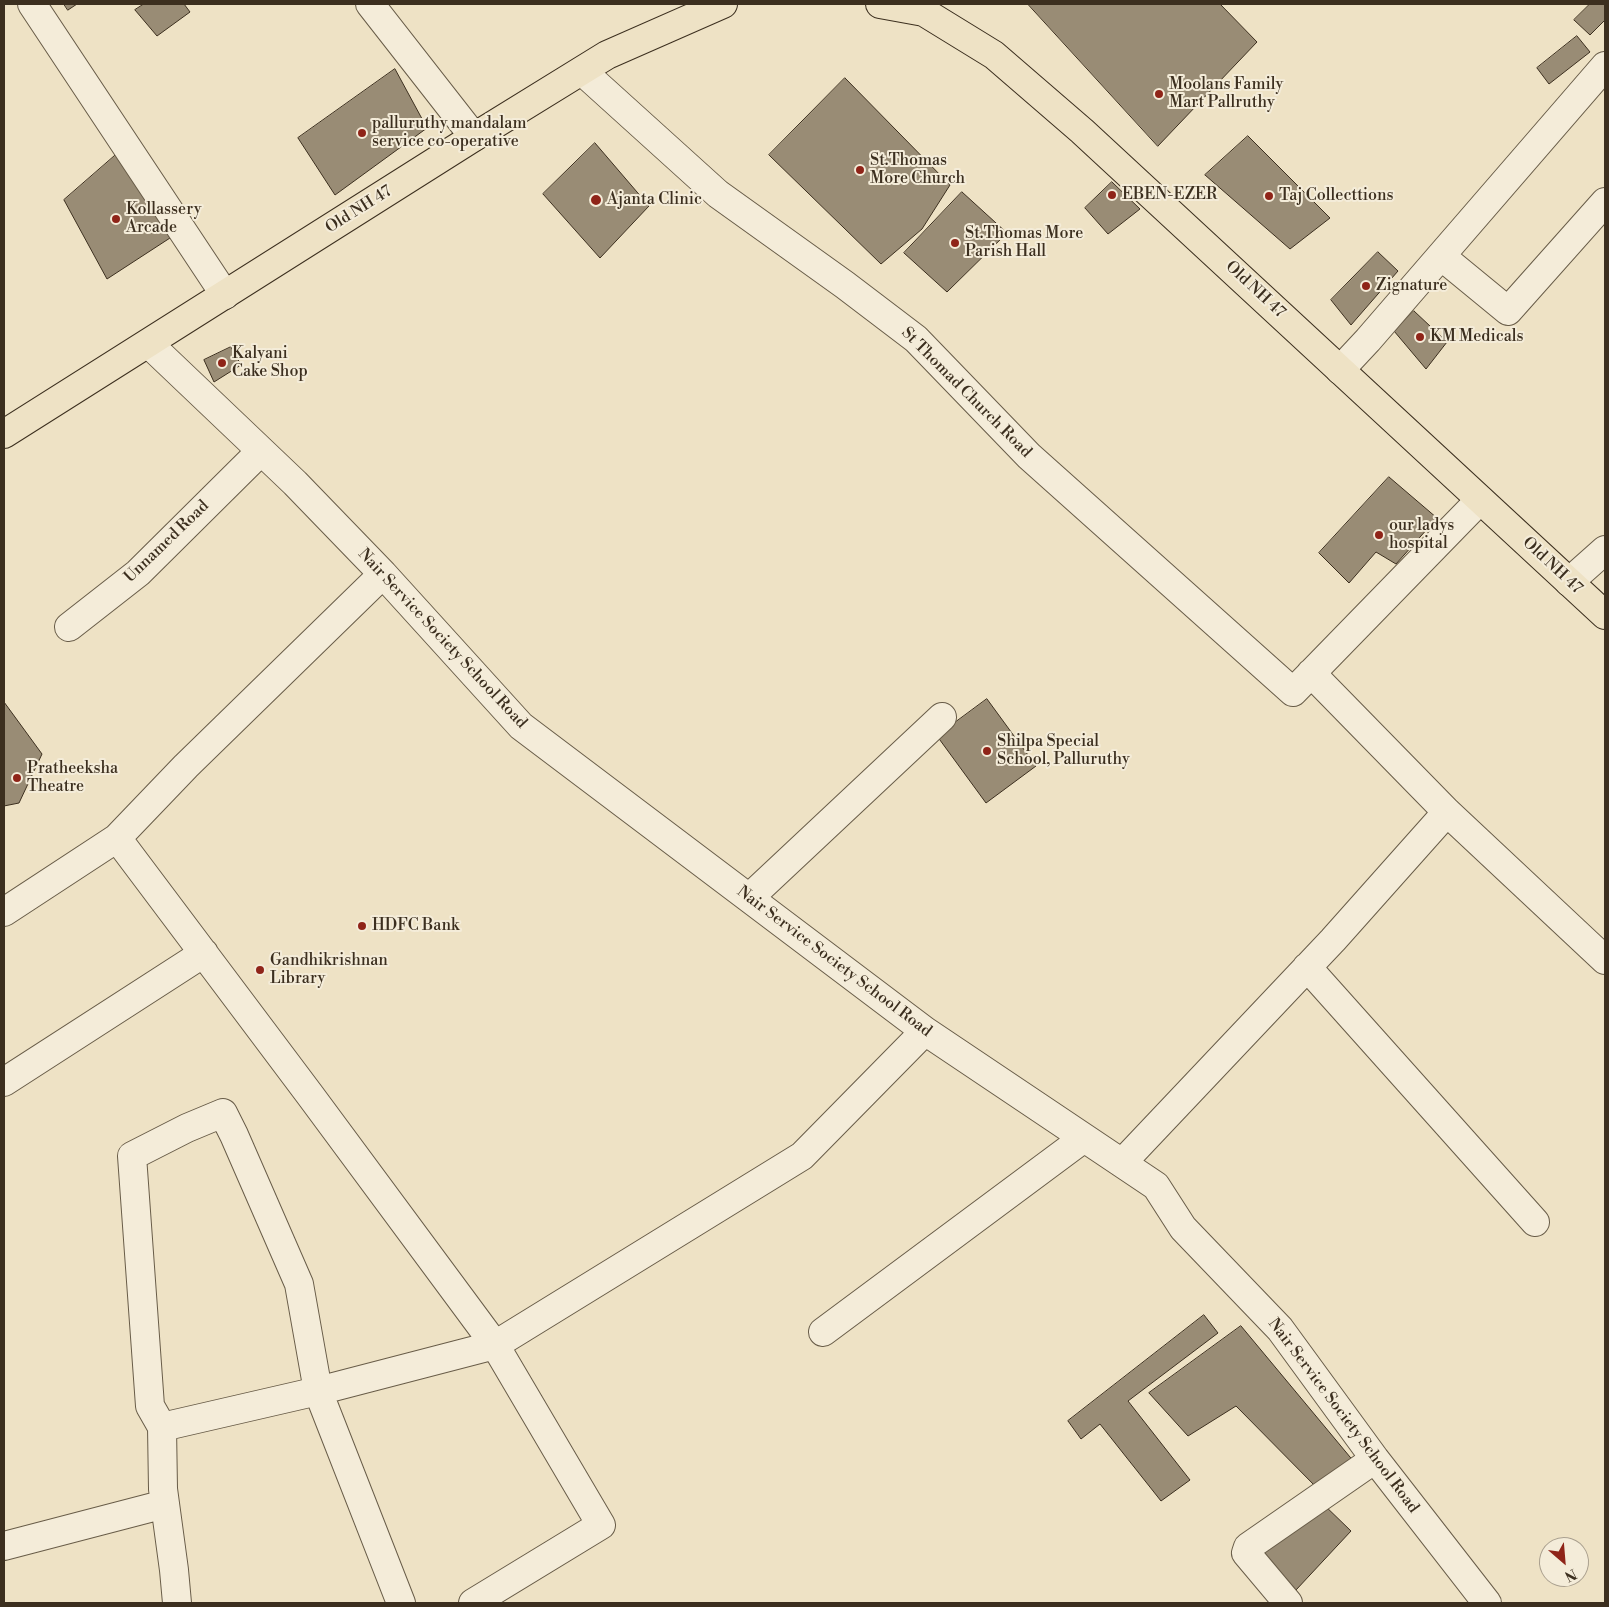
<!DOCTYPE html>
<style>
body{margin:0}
#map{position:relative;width:1609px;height:1607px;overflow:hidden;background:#eee2c5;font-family:"Libre Bodoni",serif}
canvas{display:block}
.frame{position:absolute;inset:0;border:5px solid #3c2f1f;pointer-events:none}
.north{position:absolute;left:1539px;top:1537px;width:50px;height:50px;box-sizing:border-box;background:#f4ecd9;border:1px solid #aaa08f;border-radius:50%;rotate:153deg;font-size:14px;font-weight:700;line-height:20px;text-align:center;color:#3c2f1f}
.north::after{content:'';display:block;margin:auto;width:18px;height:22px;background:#8f2418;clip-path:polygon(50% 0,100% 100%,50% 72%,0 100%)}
</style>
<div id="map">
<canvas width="1609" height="1607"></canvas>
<div class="frame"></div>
<div class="north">N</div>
</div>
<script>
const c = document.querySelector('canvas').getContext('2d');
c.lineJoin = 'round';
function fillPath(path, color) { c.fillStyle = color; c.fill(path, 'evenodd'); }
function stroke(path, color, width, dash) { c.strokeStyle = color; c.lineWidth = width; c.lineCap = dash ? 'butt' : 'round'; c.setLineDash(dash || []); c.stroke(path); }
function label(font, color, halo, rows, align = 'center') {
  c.font = font + ' "Libre Bodoni",serif'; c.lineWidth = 4; c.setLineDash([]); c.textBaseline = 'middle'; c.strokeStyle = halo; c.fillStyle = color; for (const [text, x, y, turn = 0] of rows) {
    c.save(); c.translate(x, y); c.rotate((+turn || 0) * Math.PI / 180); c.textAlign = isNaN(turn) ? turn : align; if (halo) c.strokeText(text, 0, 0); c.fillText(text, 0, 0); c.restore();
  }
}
const building = new Path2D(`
 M64,4H77L68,10Z
 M144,4H184L190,12L157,36L135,10Z
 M1028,4H1220L1257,42L1158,146Z
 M1590,4H1605V20L1590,35L1574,20Z
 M1577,36L1590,52L1549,84L1537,68Z
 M395,69L427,128L335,195L298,138Z
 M845,78L950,185L922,229L881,264L769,155Z
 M1248,136L1330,218L1290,249L1205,175Z
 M595,143L649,206L600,258L543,194Z
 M118,153L170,238L107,279L64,200Z
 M1112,182L1140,209L1108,234L1085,208Z
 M962,192L1007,233L947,292L904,253Z
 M1378,252L1398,271L1351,325L1331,300Z
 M1414,311L1447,342L1426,369L1394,331Z
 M231,347L241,365L214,382L204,360Z
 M1389,477L1437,518L1396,564L1376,552L1349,583L1319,553Z
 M987,699L1036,766L986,803L937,736Z
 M4,702L42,754L19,803L4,806Z
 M1204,1315L1218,1333L1128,1401L1190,1480L1161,1501L1100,1424L1081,1439L1068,1421Z
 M1241,1326L1355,1463L1318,1489L1236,1406L1188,1436L1149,1393Z
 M1319,1500L1351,1531L1296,1590L1254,1546Z`);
const minor = new Path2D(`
 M32,4L225,295
 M370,4L474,137
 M582,71L718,194L845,285L916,339L1029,456L1293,692L1480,500
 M1441,256L1508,311L1605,202
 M149,344L295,483L383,574L521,726L925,1031L1156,1186L1183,1228L1280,1329L1375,1459L1487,1603
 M1340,370L1368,340L1605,66
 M383,574L186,766L117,838L310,1095L495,1345L318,1391L401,1603
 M1569,582L1605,550
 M69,627L138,573L261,451
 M1311,673L1447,812L1605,960
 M749,898L942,717
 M4,912L117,838
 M1307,967L1535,1222
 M4,1082L204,953
 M223,1113L234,1135L299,1284L318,1391L162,1427L150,1406L132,1156L187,1128Z
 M1122,1163L1333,940L1447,812
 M823,1332L1084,1138
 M162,1427L163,1489L174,1570L177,1603
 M4,1546L165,1504
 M473,1603L601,1525L495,1345L802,1156L925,1031
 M1288,1603L1246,1553L1248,1547L1375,1459`);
const primary = new Path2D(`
 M880,4L924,12L994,55L1082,131L1605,615
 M4,434L474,137L607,55L723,4`);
const markers = [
 [1159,94,5,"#8f2418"],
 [362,133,5,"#8f2418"],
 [860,170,5,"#8f2418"],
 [1112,195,5,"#8f2418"],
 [1269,196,5,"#8f2418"],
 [596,200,6,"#8f2418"],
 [116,219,5,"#8f2418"],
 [955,243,5,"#8f2418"],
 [1366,286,5,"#8f2418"],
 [1420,337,5,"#8f2418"],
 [222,363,5,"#8f2418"],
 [1379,535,5,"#8f2418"],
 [987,751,5,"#8f2418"],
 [17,778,5,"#8f2418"],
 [362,926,5,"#8f2418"],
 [260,970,5,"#8f2418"]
];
const poiNames = [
 ["Moolans Family",1169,85],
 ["Mart Pallruthy",1169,103],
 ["palluruthy mandalam",372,124],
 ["service co-operative",372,142],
 ["St.Thomas",870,161],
 ["More Church",870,179],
 ["EBEN-EZER",1122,195],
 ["Taj Collecttions",1279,196],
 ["Ajanta Clinic",607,200],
 ["Kollassery",126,210],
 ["Arcade",126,228],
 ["St.Thomas More",965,234],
 ["Parish Hall",965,252],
 ["Zignature",1376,286],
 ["KM Medicals",1430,337],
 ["Kalyani",232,354],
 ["Cake Shop",232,372],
 ["our ladys",1389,526],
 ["hospital",1389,544],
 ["Shilpa Special",997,742],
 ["School, Palluruthy",997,760],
 ["Pratheeksha",27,769],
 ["Theatre",27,787],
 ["HDFC Bank",372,926],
 ["Gandhikrishnan",270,961],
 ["Library",270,979]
];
const streetNames = [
 ["Old NH 47",359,210,-32],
 ["Old NH 47",1255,290,43],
 ["St Thomad Church Road",966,393,45],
 ["Unnamed Road",167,542,-44],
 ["Old NH 47",1552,566,43],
 ["Nair Service Society School Road",442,639,47],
 ["Nair Service Society School Road",834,962,37],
 ["Nair Service Society School Road",1343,1416,53]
];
fillPath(building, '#998c75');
stroke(building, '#3c2f1f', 1);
stroke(minor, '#685c48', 30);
stroke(primary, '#3c2f1f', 30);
stroke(minor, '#f4ecd9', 28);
stroke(primary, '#eee2c5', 28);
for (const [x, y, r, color] of markers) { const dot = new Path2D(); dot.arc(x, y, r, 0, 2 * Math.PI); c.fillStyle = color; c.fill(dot); stroke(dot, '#f4ecd9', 2); }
label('16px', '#3c2f1f', '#f4ecd9', poiNames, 'left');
label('16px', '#3c2f1f', '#f4ecd9', streetNames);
</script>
